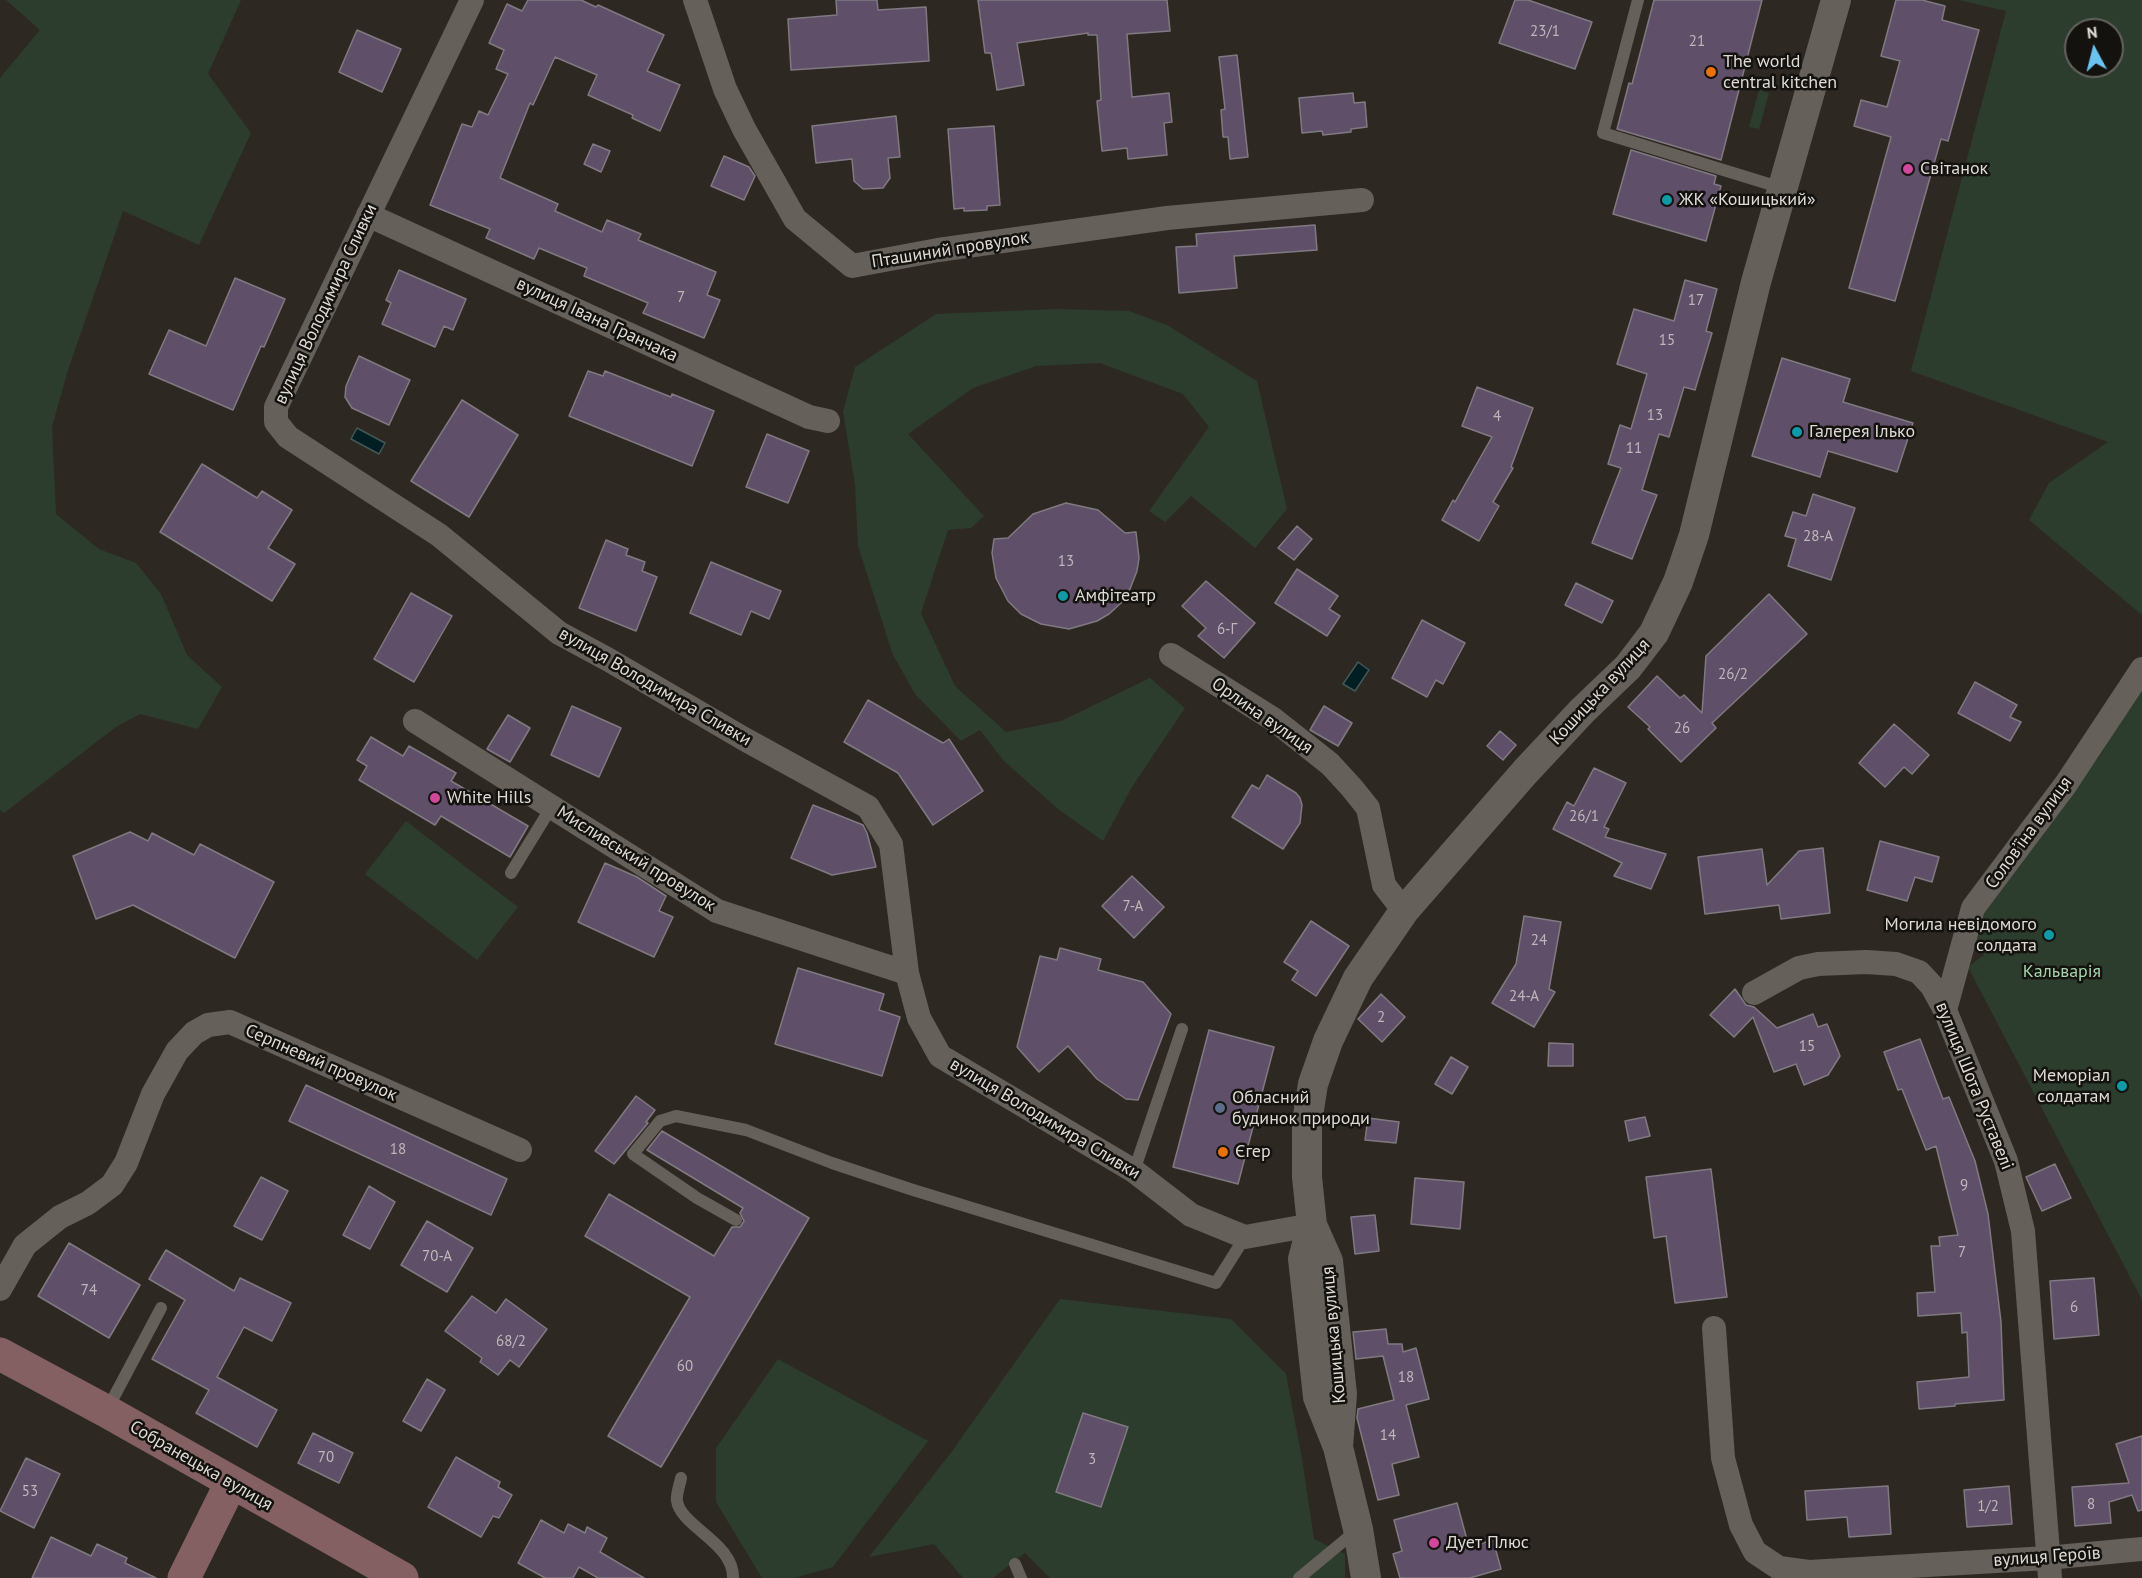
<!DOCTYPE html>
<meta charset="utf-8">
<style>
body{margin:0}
#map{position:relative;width:2142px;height:1578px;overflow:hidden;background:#2d2922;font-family:"PT Sans",sans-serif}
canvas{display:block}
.north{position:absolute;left:2064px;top:18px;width:60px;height:60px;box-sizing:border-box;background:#14120f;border:2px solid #65625f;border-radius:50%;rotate:353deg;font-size:16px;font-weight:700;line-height:24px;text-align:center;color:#dedbd7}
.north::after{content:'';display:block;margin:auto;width:21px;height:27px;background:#6bc3f2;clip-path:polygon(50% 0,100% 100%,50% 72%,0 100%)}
</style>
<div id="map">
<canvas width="2142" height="1578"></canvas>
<div class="north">N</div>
</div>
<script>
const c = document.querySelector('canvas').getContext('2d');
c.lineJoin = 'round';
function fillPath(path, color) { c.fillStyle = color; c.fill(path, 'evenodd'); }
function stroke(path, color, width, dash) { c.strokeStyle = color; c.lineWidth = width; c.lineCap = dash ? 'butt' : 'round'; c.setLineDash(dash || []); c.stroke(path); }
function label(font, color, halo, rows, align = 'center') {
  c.font = font + ' "PT Sans",sans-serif'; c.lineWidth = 5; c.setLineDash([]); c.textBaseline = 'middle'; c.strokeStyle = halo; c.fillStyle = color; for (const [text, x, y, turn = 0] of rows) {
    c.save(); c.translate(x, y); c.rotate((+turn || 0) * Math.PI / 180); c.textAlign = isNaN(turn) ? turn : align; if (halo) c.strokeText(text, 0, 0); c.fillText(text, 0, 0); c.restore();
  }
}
const green = new Path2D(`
 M6,0H241L208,74L251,133L199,245L123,211L68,370L52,427L56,514L99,549L136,563L161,594L187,655L222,687L198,729L140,714L116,727L4,813L0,810V78L40,30Z
 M1959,0H2142V615L2029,520L2049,483L2108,442L1911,371L2006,11ZM2076,30H2112V66H2076Z
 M1759,90L1769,93L1759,129L1749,127Z
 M1057,309L1129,311L1167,325L1257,381L1287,509L1255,548L1191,496L1165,522L1149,511L1209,427L1183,394L1100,363L1036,366L973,388L908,434L984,516L971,528L948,530L921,613L955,686L1006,732L1061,721L1150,678L1185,708L1132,787L1103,841L1058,809L1003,760L980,730L961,741L915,694L893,655L858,546L855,485L843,412L855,367L936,314Z
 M2142,686V1300L1968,967L1984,955L1970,935L1984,903L2099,757Z
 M406,821L518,907L477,960L365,874Z
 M1060,1299L1231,1319L1286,1374L1302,1459L1314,1539L1345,1554V1578H1050L1025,1553L993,1578H963L934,1544L869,1557L950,1454Z
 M778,1359L928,1441L833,1567L794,1578H762L716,1502V1448Z`);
const water = new Path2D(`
 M357,428L385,443L379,454L351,439Z
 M1358,662L1369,670L1355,691L1343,684Z`);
const building = new Path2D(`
 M528,0H581L596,7L598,5L664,35L647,71L680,85L660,131L632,118L633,115L588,95L597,75L555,57L533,105L530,103L500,178L558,204L555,211L602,232L607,220L641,234L638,240L716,272L707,295L720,300L704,338L643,313L648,303L584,276L587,268L539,248L534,259L486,238L490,229L430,205L462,124L472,127L479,111L488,115L508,74L496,69L504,50L489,43L507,4L522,11Z
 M836,0H877L878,10L926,7L929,61L791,70L788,19L837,15Z
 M978,0H1167L1170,31L1127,34L1132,97L1169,93L1172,122L1164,123L1167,155L1128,159L1127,148L1102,151L1097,101L1101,100L1097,35H1088V33L1017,43L1024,85L997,90L991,53H985Z
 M1515,0H1528L1592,22L1575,69L1499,43Z
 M1654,0H1762L1721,160L1617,129L1629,83L1632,84Z
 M1896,0H1922L1945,6L1942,20L1979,30L1948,141L1941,139L1895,301L1849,288L1891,137L1854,126L1861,100L1887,107L1900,61L1881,56Z
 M357,30L401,49L382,92L339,72Z
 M1237,55L1248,157L1230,159L1228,137H1223L1221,110L1225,109L1219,57Z
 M1353,93L1354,103L1365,102L1367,127L1351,129V132L1323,135L1322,131L1302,133L1299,98Z
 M896,116L900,157L888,158L890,178L883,188L863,189L854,181L852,159L816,163L812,126Z
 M994,126L1000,205L987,206V210L964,211V208L954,209L948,129Z
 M593,144L610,151L601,172L584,164Z
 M1631,150L1716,176L1714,184L1721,186L1706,241L1613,214Z
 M724,156L749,167L755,176L744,200L711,186Z
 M1315,225L1317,250L1234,256L1237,288L1179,293L1176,247L1197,246L1196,234Z
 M399,270L466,299L453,330L444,326L435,347L382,324L391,303L386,300Z
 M235,278L285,299L264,347L261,346L233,410L149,374L169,330L206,346Z
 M1685,280L1717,289L1706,331L1712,333L1695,390L1684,387L1669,437L1659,434L1642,490L1657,495L1632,559L1592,543L1621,468L1608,464L1620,425L1631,429L1647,374L1617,364L1634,309L1674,321Z
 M359,356L410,380L389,425L352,408L345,397L346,386Z
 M1782,358L1850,379L1843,402L1913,423L1897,472L1828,451L1820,477L1752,456Z
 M588,371L603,376L605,371L671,397L672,394L714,411L692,466L569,416Z
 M1477,387L1533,408L1511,467L1513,468L1493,502L1499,506L1479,541L1442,520L1453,500L1455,502L1492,437L1462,426Z
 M462,400L518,435L469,517L411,481Z
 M767,434L809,451L788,503L746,487Z
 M202,464L257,498L262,491L292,510L268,548L295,564L272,601L160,532Z
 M1813,494L1855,508L1831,580L1788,566L1796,539L1785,536L1793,512L1806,516Z
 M1066,503L1098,510L1125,533L1136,532L1139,558L1137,571L1130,589L1121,603L1109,614L1097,621L1069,629L1041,624L1021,614L1008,601L996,578L992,553L994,539L1008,538L1033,514Z
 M1297,526L1312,539L1294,560L1278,548Z
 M606,540L628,549L626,555L645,562L642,571L657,577L636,631L579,608Z
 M711,562L781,591L769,619L751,611L741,635L690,613Z
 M1297,569L1338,596L1329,609L1340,616L1327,636L1275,603Z
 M1206,581L1255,623L1224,658L1198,636L1206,628L1182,606Z
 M1576,583L1613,601L1602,623L1565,605Z
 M411,593L452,616L414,682L374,659Z
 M1769,594L1807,634L1712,723L1716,728L1681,762L1648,729L1650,727L1628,707L1657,676L1680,698L1684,695L1702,713L1706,656Z
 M1422,620L1465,643L1443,684L1436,680L1427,697L1392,678Z
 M1975,682L2017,705L2010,717L2021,722L2010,741L1958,713Z
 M868,700L943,743L949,739L983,791L933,825L898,773L844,742Z
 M572,706L621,728L599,777L551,755Z
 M1324,706L1352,723L1338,746L1310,730Z
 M508,715L530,728L510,762L487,749Z
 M1894,724L1929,755L1912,774L1904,767L1885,787L1859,763Z
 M1500,731L1516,745L1503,760L1487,746Z
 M371,737L403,756L409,746L456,773L451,781L528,826L510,857L441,816L435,825L359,780L367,766L357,760Z
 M1594,768L1626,783L1604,827L1609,829L1605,837L1666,854L1651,889L1614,876L1622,863L1553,829L1567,802L1574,806Z
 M1267,775L1296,793L1300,798L1302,805L1300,823L1283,849L1232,817L1252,785L1259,789Z
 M813,805L863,825L867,833L876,867L832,875L791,858Z
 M130,832L148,841L152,833L194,855L200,844L274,882L235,958L133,905L96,919L73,856Z
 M1880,841L1939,857L1932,882L1915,877L1907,901L1867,890Z
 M1823,848L1830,913L1781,919L1779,905L1705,914L1698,857L1762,849L1767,885L1799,851Z
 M605,863L637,877L666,896L659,911L673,917L654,957L578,922Z
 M1132,876L1164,907L1134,938L1102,906Z
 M1524,916L1561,922L1549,989L1555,992L1534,1027L1492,1003L1516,964Z
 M1311,921L1349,946L1316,996L1292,980L1298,971L1284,962Z
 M1060,948L1101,959L1098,970L1143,982L1171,1014L1138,1100L1126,1099L1097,1079L1068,1046L1039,1072L1017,1047L1040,956L1057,960Z
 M798,968L884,994L879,1010L900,1017L882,1076L775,1044Z
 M1735,989L1746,1005L1754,1007L1777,1028L1813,1014L1818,1027L1827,1024L1840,1056L1828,1075L1804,1085L1796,1064L1774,1072L1753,1017L1734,1037L1710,1015Z
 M1381,994L1405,1017L1382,1042L1358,1019Z
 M1209,1030L1274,1047L1238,1184L1173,1167Z
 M1920,1039L1943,1099L1949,1097L1975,1161L1988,1214L2001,1322L2004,1400L1955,1404V1406L1919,1409L1917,1382L1969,1377L1967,1332L1962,1333L1961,1313L1918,1316L1917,1293L1935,1292L1931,1246H1940L1939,1237L1958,1235L1936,1146L1926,1150L1902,1089L1898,1090L1884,1052Z
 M1549,1043L1573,1044V1066H1548Z
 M1451,1057L1468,1067L1452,1094L1435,1084Z
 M306,1085L507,1179L491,1215L289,1121Z
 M636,1096L655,1110L646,1122L648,1123L614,1164L595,1151Z
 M1645,1117L1650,1136L1629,1141L1625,1121Z
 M1368,1118L1399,1122L1396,1143L1365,1140Z
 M662,1131L809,1218L661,1467L608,1436L690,1297L585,1236L609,1194L714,1256L732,1227H740L744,1221L740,1213L743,1208L647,1150Z
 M2055,1164L2071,1198L2042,1211L2026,1177Z
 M1711,1169L1727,1297L1675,1303L1666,1236L1654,1238L1646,1177Z
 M261,1177L288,1191L262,1240L234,1226Z
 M1415,1178L1464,1182L1460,1229L1411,1224Z
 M369,1186L395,1202L370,1249L343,1235Z
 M1375,1215L1379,1251L1355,1254L1351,1217Z
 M427,1221L473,1248L447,1292L401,1265Z
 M69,1243L140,1285L109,1338L38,1296Z
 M166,1250L234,1291L240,1278L291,1303L272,1341L244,1327L217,1377L277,1410L257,1447L196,1413L209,1390L152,1359L185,1300L149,1279Z
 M2094,1278L2099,1335L2054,1339L2050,1281Z
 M472,1296L496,1313L506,1299L547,1329L519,1367L510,1360L498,1375L480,1362L482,1358L445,1331Z
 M1386,1329L1388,1344H1402L1403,1352L1416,1348L1429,1399L1406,1405L1419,1457L1392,1464L1399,1495L1378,1500L1357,1418L1358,1409L1394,1400L1383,1356L1356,1359L1353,1332Z
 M427,1379L445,1390L421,1431L403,1421Z
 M1083,1413L1128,1427L1101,1507L1056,1492Z
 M313,1433L353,1453L339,1483L298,1463Z
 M2142,1436V1510L2138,1511L2132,1495L2109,1502L2111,1523L2075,1526L2072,1487L2129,1483L2116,1444Z
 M456,1457L500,1482L498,1487L512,1495L499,1518L493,1516L481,1537L428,1507Z
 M26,1458L60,1474L34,1528L0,1511Z
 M1888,1486L1891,1534L1849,1537L1847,1517L1807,1520L1805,1491Z
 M2009,1486L2012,1524L1967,1527L1964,1490Z
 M1457,1503L1469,1547L1493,1540L1501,1569L1470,1578H1400L1393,1554L1402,1551L1394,1520Z
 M541,1520L564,1533L568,1524L585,1533L587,1527L607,1538L600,1552L644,1578H598L579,1567L573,1578H545L518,1563Z
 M51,1537L91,1556L97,1544L127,1558L125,1563L156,1578H32Z`);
const service = new Path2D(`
 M1638,0L1603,133L1782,188
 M511,873L552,806
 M1134,1171L1182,1029
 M736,1220L697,1198L633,1154L660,1121L676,1116L746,1130L832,1163L910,1189L1216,1283L1245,1237
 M107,1410L161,1308
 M681,1478C680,1484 676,1494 677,1501C681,1527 734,1543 733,1578
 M1015,1564L1021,1578
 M1299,1578L1357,1530`);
const minor = new Path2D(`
 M472,0L276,407V422L288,437L439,535L559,633L609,660L746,740L868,807L891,844L907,973L919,1018L940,1056L1134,1171L1191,1215L1245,1237L1312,1225
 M695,0L725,89L744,129L795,219L852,266L938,250L1167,218L1362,200
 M368,215L809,417L828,421
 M1171,655L1273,719L1330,764L1352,788L1368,808L1384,885L1404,911
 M415,721L717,911L907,973
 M1754,993L1799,968L1818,964L1866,962L1896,964L1919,972L1932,986L1945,1010L2006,1161L2023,1231L2050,1578
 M1945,1010L1973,908L2066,784L2142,669
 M0,1289L25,1245L60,1217L88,1203L112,1185L126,1163L153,1094L177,1051L194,1033L208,1025L230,1022L520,1150
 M1714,1328L1723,1458L1741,1525L1755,1552L1779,1568L1809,1572L2047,1558L2142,1549`);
const tertiary = new Path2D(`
 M1312,1225L1303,1259L1318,1397L1338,1447L1358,1529L1366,1578
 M1338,1447L1342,1394L1328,1261L1312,1225L1307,1177V1122L1313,1084L1328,1041L1358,978L1404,911L1525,772L1582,711L1628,667L1654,633L1678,582L1694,535L1756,282L1836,0`);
const secondary = new Path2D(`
 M0,1354L106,1411L402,1578
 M184,1578L231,1483`);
const markers = [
 [1711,72,6,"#e8710a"],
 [1908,169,6,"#d1479c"],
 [1667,200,6,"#0f9aa8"],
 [1797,432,6,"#0f9aa8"],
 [1063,596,6,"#0f9aa8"],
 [435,798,6,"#d1479c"],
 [2049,935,6,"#0f9aa8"],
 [2122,1086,6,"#0f9aa8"],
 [1220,1108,6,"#5c6f8a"],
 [1223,1152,6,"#e8710a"],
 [1434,1543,6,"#d1479c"]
];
const numberNames = [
 ["23/1",1545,32],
 ["21",1697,42],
 ["7",681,298],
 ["17",1696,301],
 ["15",1667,341],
 ["13",1655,416],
 ["4",1497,417],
 ["11",1634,449],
 ["28-А",1818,537],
 ["13",1066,562],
 ["6-Г",1227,630],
 ["26/2",1733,675],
 ["26",1682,729],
 ["26/1",1584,817],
 ["7-А",1133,907],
 ["24",1539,941],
 ["24-А",1524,997],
 ["2",1381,1018],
 ["15",1807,1047],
 ["18",398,1150],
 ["9",1964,1186],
 ["7",1962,1253],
 ["70-А",437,1257],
 ["74",89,1291],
 ["6",2074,1308],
 ["68/2",511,1342],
 ["60",685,1367],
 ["18",1406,1378],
 ["14",1388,1436],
 ["70",326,1458],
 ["3",1092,1460],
 ["53",30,1492],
 ["8",2091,1505],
 ["1/2",1988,1507]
];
const poiNames = [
 ["The world",1723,62],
 ["central kitchen",1723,83],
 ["Світанок",1920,169],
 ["ЖК «Кошицький»",1679,200],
 ["Галерея Ілько",1809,432],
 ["Амфітеатр",1075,596],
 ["White Hills",447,798],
 ["Могила невідомого",2037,925,"right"],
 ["солдата",2037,946,"right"],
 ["Меморіал",2110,1076,"right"],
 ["солдатам",2110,1097,"right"],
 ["Обласний",1232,1098],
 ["будинок природи",1232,1119],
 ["Єгер",1235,1152],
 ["Дует Плюс",1446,1543]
];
const streetNames = [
 ["Пташиний провулок",950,250,-9],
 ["вулиця Володимира Сливки",326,304,-65],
 ["вулиця Івана Гранчака",597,320,25],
 ["вулиця Володимира Сливки",655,687,30],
 ["Кошицька вулиця",1600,692,-47],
 ["Орлина вулиця",1262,716,35],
 ["Соловʼїна вулиця",2029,833,-54],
 ["Мисливський провулок",636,859,32],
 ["Серпневий провулок",321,1063,24],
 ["вулиця Шота Руставелі",1974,1086,68],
 ["вулиця Володимира Сливки",1045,1119,31],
 ["Кошицька вулиця",1334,1335,-95],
 ["Собранецька вулиця",201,1466,30],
 ["вулиця Героїв",2047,1557,-4]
];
const parkNames = [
 ["Кальварія",2062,972]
];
fillPath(green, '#2c3c2d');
fillPath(water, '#011f23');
stroke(water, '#435759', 1.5);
fillPath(building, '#604f68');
stroke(building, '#7f7a81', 1.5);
stroke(service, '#656059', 12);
stroke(minor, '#656059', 24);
stroke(tertiary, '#656059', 30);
stroke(secondary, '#846062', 33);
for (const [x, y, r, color] of markers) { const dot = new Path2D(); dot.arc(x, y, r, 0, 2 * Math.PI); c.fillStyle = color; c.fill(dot); stroke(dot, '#14120f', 2); }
label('15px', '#beb8bb', null, numberNames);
label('18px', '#dedbd7', '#14120f', poiNames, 'left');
label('18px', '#dedbd7', '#14120f', streetNames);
label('18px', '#a7d4aa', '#14120f', parkNames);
</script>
